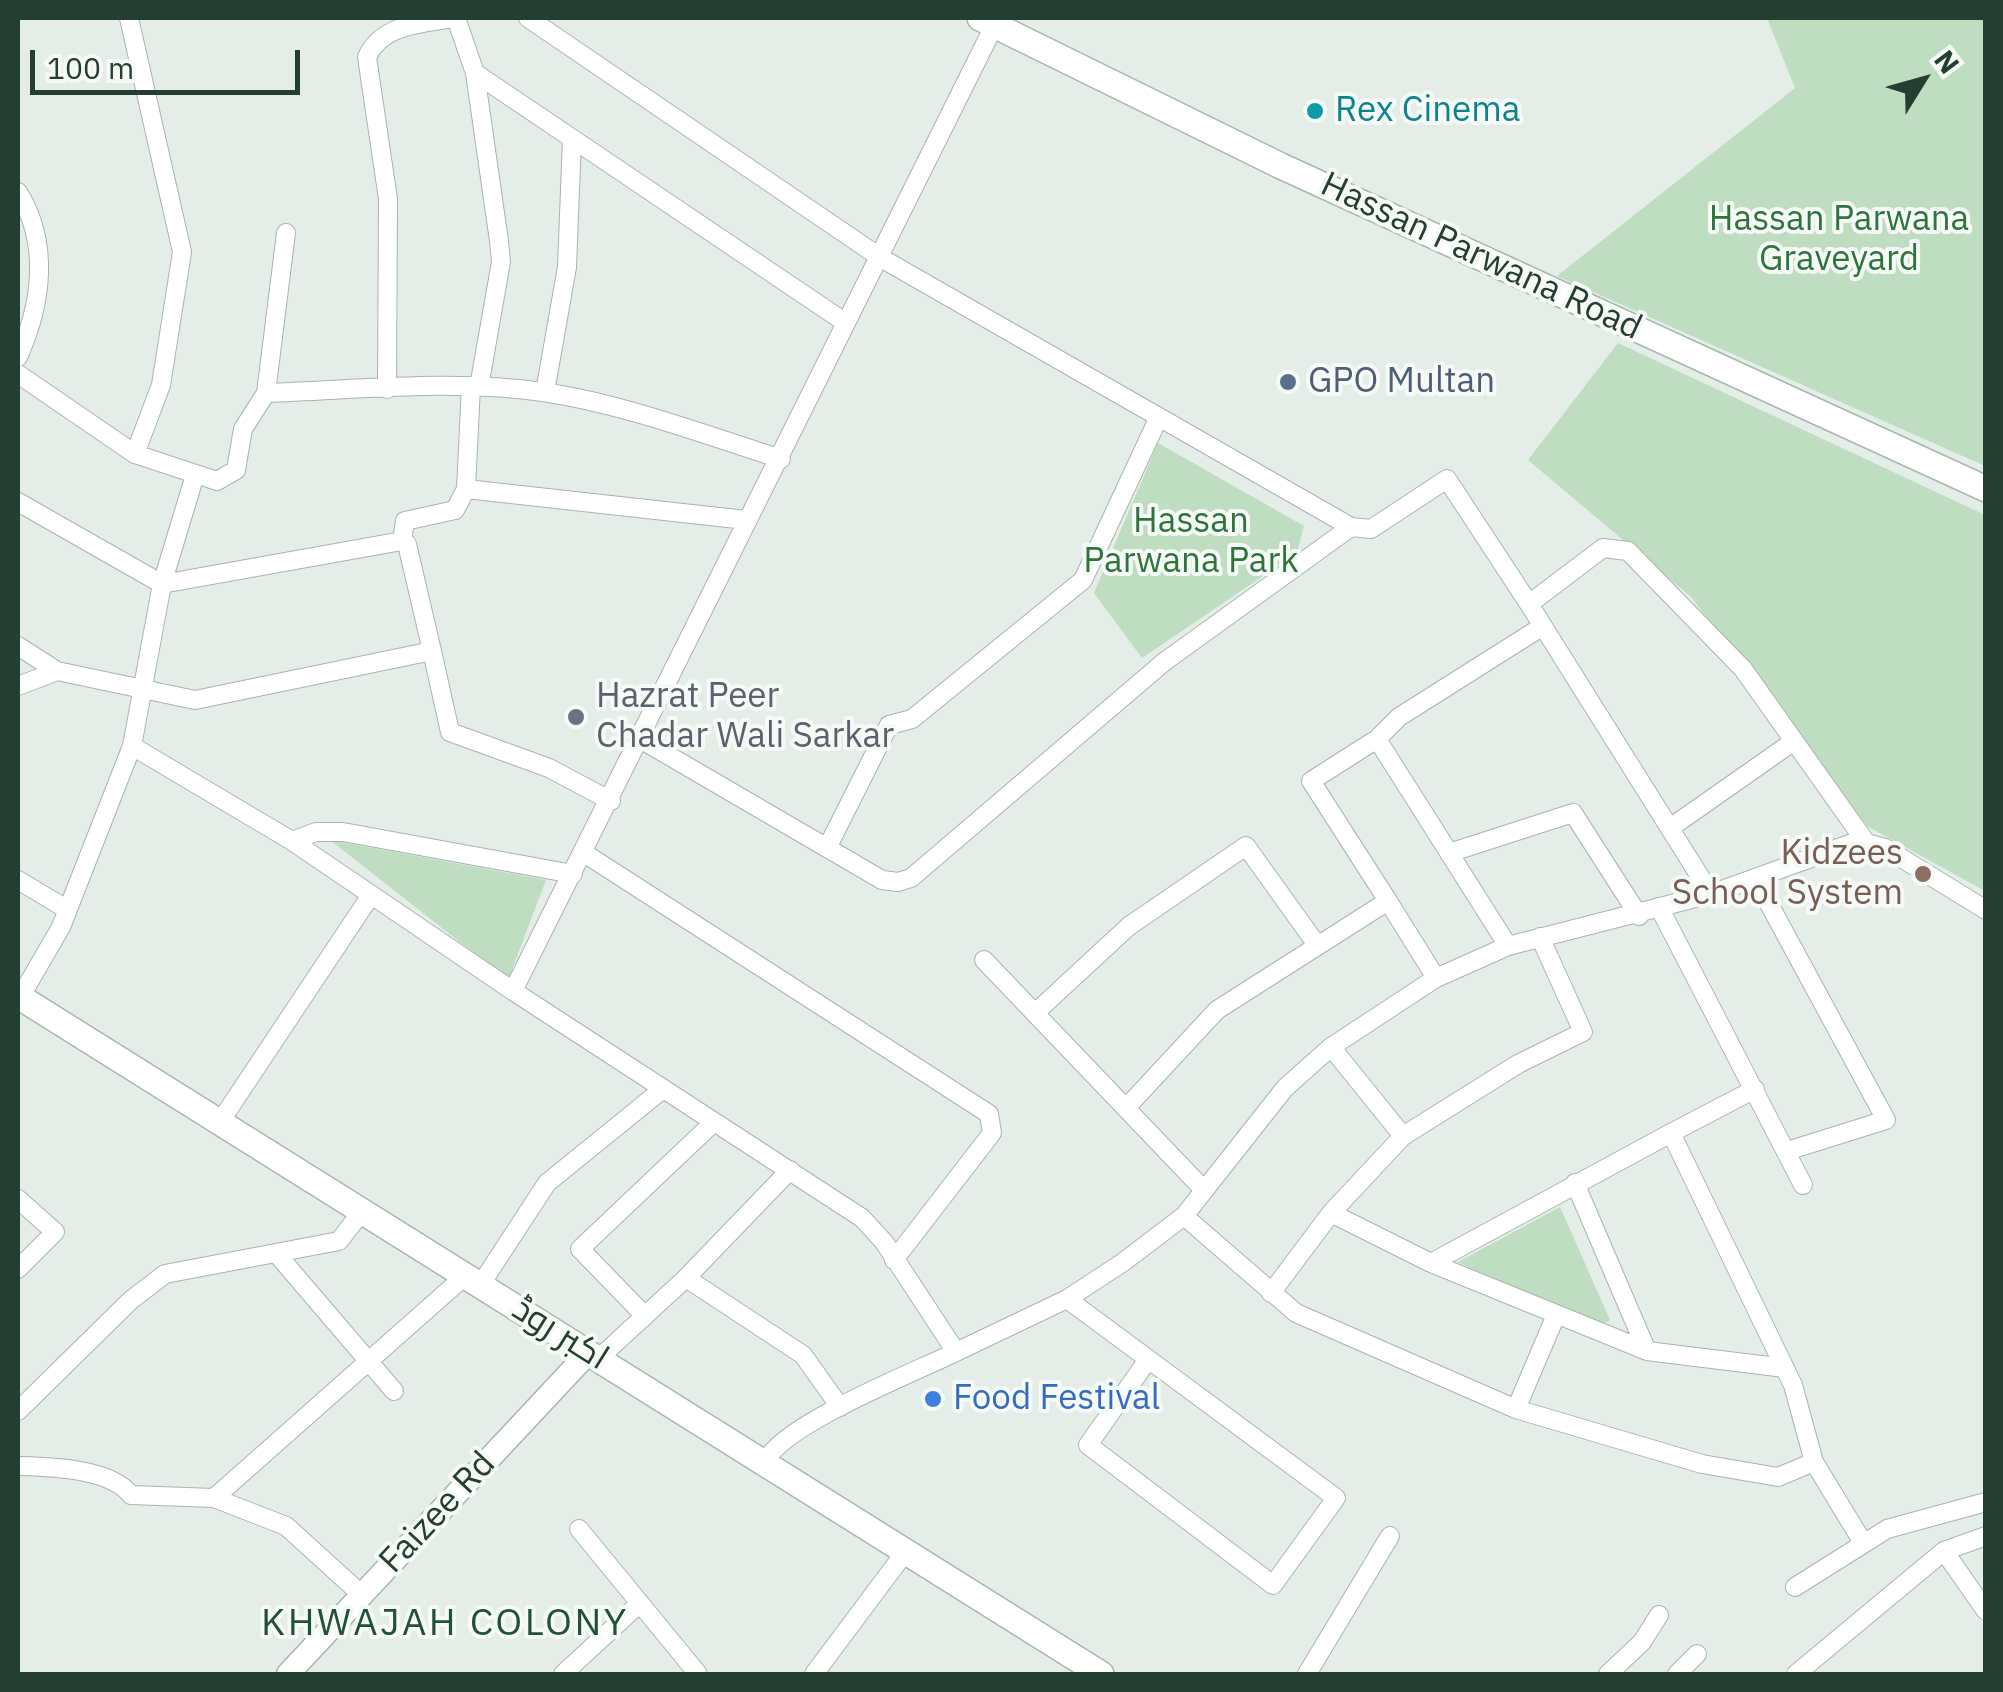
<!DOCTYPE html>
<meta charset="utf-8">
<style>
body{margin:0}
#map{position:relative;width:2003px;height:1692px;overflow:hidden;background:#e5ede8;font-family:"IBM Plex Sans",sans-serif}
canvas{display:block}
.frame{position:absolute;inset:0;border:20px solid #243f32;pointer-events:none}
.north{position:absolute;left:1873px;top:30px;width:100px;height:100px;-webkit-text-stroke:8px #f5faf7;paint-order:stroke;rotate:53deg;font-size:28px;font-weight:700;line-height:40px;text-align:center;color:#243f32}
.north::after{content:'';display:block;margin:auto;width:35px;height:45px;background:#243f32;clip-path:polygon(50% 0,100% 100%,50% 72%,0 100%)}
.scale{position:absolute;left:30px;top:50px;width:270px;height:45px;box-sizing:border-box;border:5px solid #243f32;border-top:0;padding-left:12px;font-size:30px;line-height:35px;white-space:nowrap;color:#243f32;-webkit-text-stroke:8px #f5faf7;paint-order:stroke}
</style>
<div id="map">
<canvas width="2003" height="1692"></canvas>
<div class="frame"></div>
<div class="north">N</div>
<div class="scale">100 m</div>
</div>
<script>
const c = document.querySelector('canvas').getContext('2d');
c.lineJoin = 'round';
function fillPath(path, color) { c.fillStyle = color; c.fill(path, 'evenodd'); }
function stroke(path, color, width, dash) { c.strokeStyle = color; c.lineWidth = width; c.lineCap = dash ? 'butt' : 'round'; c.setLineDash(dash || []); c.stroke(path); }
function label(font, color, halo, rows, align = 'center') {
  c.font = font + ' "IBM Plex Sans",Cairo,sans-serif'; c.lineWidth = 8; c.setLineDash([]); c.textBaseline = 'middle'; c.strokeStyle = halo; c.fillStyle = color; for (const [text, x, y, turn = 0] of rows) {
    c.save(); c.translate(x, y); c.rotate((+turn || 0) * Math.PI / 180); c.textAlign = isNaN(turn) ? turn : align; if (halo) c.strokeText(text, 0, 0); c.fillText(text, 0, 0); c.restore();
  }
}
const green = new Path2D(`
 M1767,18H1985V466L1557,276L1795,88Z
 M1618,343L1985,515V891L1867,826L1691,597L1528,460Z
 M1158,443L1304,526L1297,553L1142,658L1094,593Z
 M330,840L546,880L508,980L507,979Z
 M1560,1207L1610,1320L1598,1328L1458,1262Z`);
const minor = new Path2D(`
 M129,18L182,252L161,385L135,454
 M456,18L475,73L499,241L501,262L479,387
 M528,18L881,258L1351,527
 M475,73L846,323
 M18,192C50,243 42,304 18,357
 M286,233L266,393C358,390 452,379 543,392C624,404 703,434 781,459
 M18,374L135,454L217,481L236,470L243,429L266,393
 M387,389L388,199L367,57C382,24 420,24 453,18
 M545,392L567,267L572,139
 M466,489L471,386
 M18,502L162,584L402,541L407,544L432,651
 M402,541L405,521L455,510L466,489L746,520
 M1529,604L1711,894
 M18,646L57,671
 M18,686L57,671L195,700L432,651L450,732L549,768L611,801
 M1377,739L1399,717L1543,626
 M642,740L882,880L898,882L911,878L1164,662L1351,527L1371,529L1447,479L1529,604L1603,548L1628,551L1743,669L1865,841
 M132,746L292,841L513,991L994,26
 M1670,828L1794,741
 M292,841L316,832H343L573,874
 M827,848L889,725L912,719L1083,580L1158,419
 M584,853L989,1114L992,1133L894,1260
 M1449,853L1573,813L1639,916
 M1755,878L1886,1120L1787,1151
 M18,880L68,910
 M1388,901L1311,781L1377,739L1508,946
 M1659,907L1803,1185
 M1540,937L1583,1032L1518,1064L1403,1136L1331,1213L1431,1263L1671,1133L1793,1385L1814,1462
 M984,960L1204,1190
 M513,991L862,1218L884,1242L956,1352C913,1373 783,1424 765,1462
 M18,1001L61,927L132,746L162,584L195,475
 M1035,1013L1129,926L1246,846L1317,945
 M1331,1047L1403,1136
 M1126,1108L1217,1010L1388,901L1436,978
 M220,1122L371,895
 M1671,1133L1755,1089
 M1575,1183L1647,1351L1785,1368
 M18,1199L55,1232L18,1269
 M1184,1216L1296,1313L1516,1409L1702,1464L1778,1477L1814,1462L1862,1541
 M276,1253L394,1391
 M1431,1263L1647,1351
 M686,1278L803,1355L840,1407
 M481,1284L547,1183L663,1089
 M1271,1293L1331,1213
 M1067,1299L1336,1498L1273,1585L1088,1445L1147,1361
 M645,1316L580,1249L714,1122
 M956,1352L1067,1299L1122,1263L1184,1216L1285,1088L1331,1047L1436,978L1508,946L1711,894L1858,841L1885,848L1986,910
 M598,1359L686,1278L790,1170
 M1516,1409L1556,1315
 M18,1411L131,1300L165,1274L339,1241L363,1210
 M18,1466C50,1467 110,1468 131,1495L214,1498L286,1526L362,1595
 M214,1498L466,1275
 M579,1529L698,1674
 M1944,1551L1986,1611
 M1795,1587L1887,1529L1986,1502
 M563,1674L640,1603
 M814,1674L906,1551
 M1307,1674L1390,1536
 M1608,1674L1642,1642L1659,1615
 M1677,1674L1697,1654
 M1796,1674L1944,1551L1986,1536`);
const tertiary = new Path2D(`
 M288,1674L589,1352`);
const secondary = new Path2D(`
 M980,18L1281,166L1986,489
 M18,996L1101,1674`);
const markers = [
 [1315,111,10,"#0f9aa8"],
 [1288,382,10,"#5c6f8a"],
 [576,717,10,"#6b7280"],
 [1923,874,10,"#8d6e63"],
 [933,1399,10,"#3f7fe0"]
];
const cultureNames = [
 ["Rex Cinema",1335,111]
];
const parkNames = [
 ["Hassan Parwana",1839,220],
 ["Graveyard",1839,260],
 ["Hassan",1191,522],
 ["Parwana Park",1191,562]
];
const streetNames = [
 ["Hassan Parwana Road",1481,257,25],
 ["اکبر روڈ",560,1334,32],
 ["Faizee Rd",438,1513,-47]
];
const serviceNames = [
 ["GPO Multan",1308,382]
];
const worshipNames = [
 ["Hazrat Peer",596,697],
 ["Chadar Wali Sarkar",596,737]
];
const educationNames = [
 ["Kidzees",1903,854],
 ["School System",1903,894]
];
const shopNames = [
 ["Food Festival",953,1399]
];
const neighbourhoodNames = [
 ["KHWAJAH COLONY",445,1624]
];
fillPath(green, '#beddc1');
stroke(minor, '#a7b5ae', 20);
stroke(tertiary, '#a7b5ae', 25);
stroke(secondary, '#a3b9ad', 28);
stroke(minor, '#fff', 18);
stroke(tertiary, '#fff', 22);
stroke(secondary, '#fff', 25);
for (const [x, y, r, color] of markers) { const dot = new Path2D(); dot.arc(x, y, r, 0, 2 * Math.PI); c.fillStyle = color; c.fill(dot); stroke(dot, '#f5faf7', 4); }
label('35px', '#0d838f', '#f5faf7', cultureNames, 'left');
label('35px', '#30743d', '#f5faf7', parkNames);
label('35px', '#243f32', '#f5faf7', streetNames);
label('35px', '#4e5e75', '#f5faf7', serviceNames, 'left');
label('35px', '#5b616d', '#f5faf7', worshipNames, 'left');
label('35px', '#785e54', '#f5faf7', educationNames, 'right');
label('35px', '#366cbe', '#f5faf7', shopNames, 'left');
c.letterSpacing = '2.5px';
label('38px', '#21503b', '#f5faf7', neighbourhoodNames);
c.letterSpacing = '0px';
</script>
